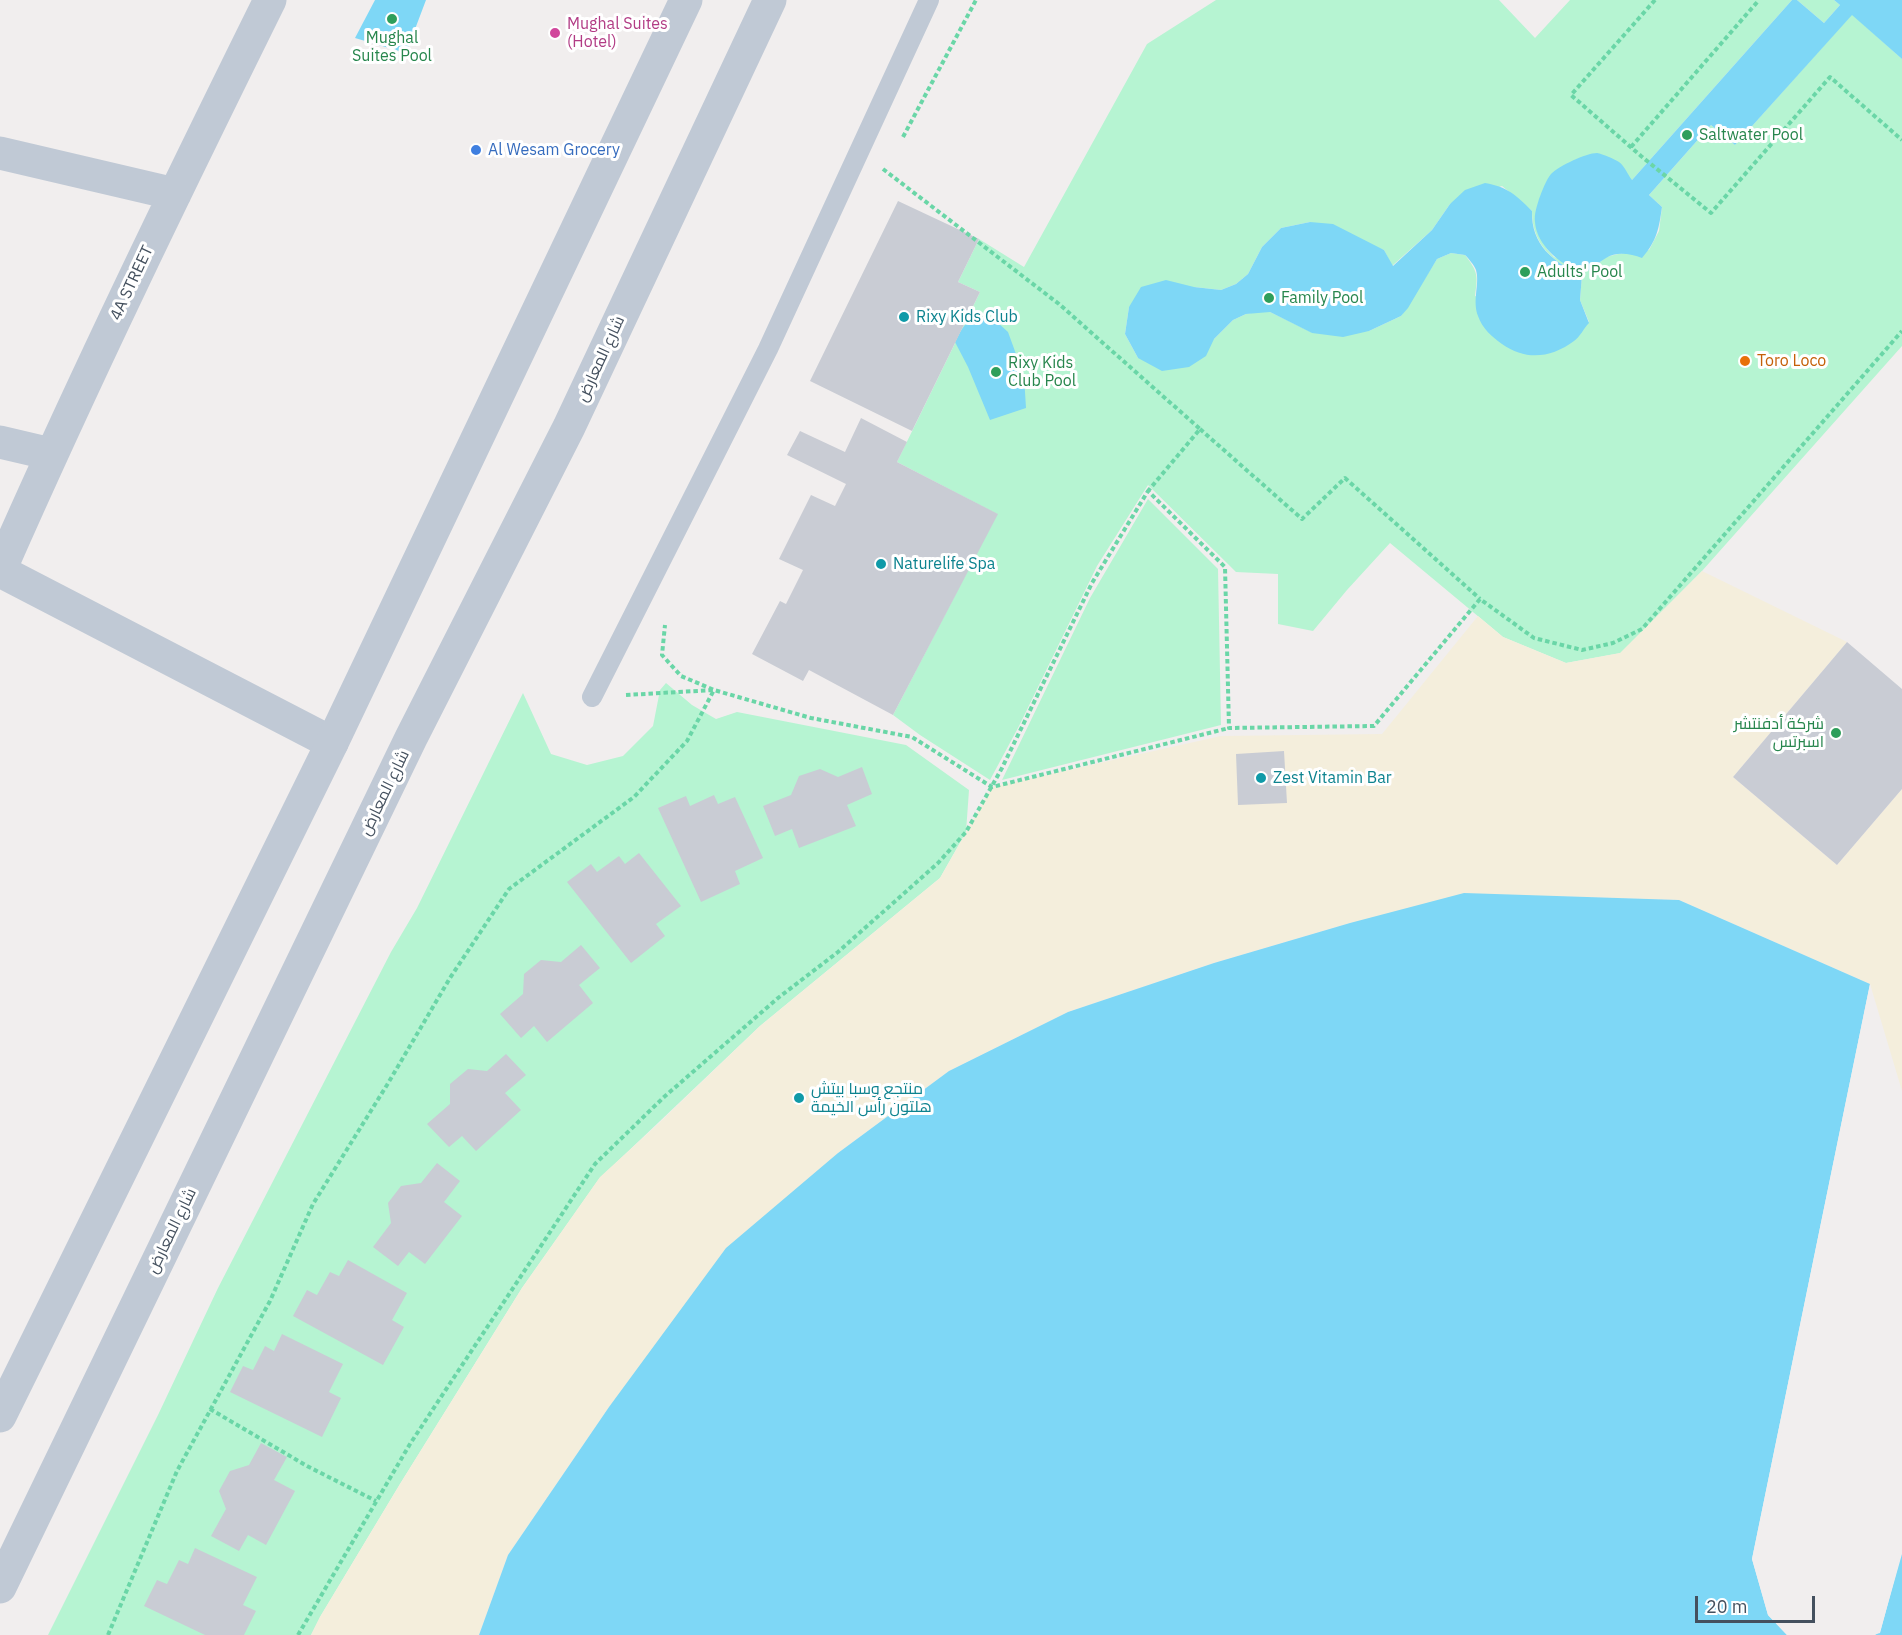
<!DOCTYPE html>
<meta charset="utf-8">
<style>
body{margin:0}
#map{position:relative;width:1902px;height:1635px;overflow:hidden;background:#f1eeee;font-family:"IBM Plex Sans",sans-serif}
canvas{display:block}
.scale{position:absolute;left:1695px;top:1596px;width:120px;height:27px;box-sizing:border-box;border:3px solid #44505e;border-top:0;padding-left:8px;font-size:18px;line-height:21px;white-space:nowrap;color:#44505e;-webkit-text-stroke:4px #fff;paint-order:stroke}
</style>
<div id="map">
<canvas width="1902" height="1635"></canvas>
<div class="scale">20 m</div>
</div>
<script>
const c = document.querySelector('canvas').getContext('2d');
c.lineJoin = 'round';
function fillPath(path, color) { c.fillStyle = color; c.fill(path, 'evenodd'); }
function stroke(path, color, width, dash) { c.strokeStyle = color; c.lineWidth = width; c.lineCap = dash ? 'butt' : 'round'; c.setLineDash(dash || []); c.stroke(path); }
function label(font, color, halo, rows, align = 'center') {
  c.font = font + ' "IBM Plex Sans",Cairo,sans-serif'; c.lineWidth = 6; c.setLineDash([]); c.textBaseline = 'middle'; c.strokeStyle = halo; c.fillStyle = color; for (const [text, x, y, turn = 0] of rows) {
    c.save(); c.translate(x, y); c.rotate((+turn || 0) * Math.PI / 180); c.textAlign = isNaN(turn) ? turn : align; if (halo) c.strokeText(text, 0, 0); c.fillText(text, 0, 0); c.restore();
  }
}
const green = new Path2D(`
 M1216,0H1499L1535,38L1570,0H1792L1632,180L1537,231L1547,249L1554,257L1592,269L1606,257L1618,254L1649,250L1659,231L1662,207L1649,195L1711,125L1735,145L1852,14L1902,59V346L1702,571L1621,653L1566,663L1503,637L1390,543L1347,590L1313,631L1278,624V574L1236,572L1148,485L1097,566L1019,726L990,780L920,735L893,715L997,514L897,462L980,292L958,282L979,239L1024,267L1147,44ZM1502,186L1532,211C1532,245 1553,262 1582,275L1580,300L1589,322L1475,296C1478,275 1478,272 1465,255L1451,253L1437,259L1401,316L1369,331L1313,333L1270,312H1257L1246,314L1233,320L1214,339L1138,358L1125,334L1129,307L1194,287L1221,290L1236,284L1248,274L1262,247L1281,228L1310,222L1384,250L1392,266L1432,230L1450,204Z
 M1797,0H1834L1840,5L1824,23Z
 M1148,499L1218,569L1221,725L1002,780L1090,598Z
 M666,683L692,705L716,719L737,712L906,745L969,790L966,832L940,878L760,1026L599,1179L522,1288L400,1484L320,1617L311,1635H48L158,1415L218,1288L391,952L417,908L523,693L551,754L587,765L623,756L653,726L660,690Z`);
const sand = new Path2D(`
 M1702,571L1847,642L1733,777L1837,865L1902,789V1091L1870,984L1679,900L1549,896L1350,923L1214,963L1068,1012L949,1071L838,1153L609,1407L508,1555L479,1635H311L320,1617L400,1484L522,1288L600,1177L658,1124L760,1026L940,878L992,787L1221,736L1382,734L1478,616L1503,637L1566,663L1620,653Z`);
const water = new Path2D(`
 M375,0H426L406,53L355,38Z
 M1792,0H1797L1824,23L1840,5L1834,0H1902V59L1852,15L1735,145L1711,125L1649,195L1662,207C1659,228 1657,241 1642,258C1631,254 1617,251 1606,258C1590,267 1592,277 1570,267C1554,259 1536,241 1535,222C1534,214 1537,206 1539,199C1542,191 1546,180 1551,174C1559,166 1586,153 1597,153C1603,154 1614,159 1619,162C1624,165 1628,175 1632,180Z
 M1485,183C1508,187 1516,195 1532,211C1531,245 1553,262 1582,275L1580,300L1589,323C1584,328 1580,337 1574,341C1551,358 1526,361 1502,344C1492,337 1482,328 1478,316C1472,300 1480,284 1476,270C1474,265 1469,259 1465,255L1451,253L1437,259L1408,308L1401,316L1369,331L1343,337L1312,333L1270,312L1246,314L1233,320L1214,339L1206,356L1189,367L1162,371L1138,358L1125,334L1129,307L1141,287L1166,280L1194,287L1221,290L1236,284L1248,274L1262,247L1281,228L1310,222L1333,224L1384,250L1393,266L1432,230L1450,204L1465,190Z
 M985,318L997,322L1008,332L1024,376L1026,408L990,420L968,367L955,342C964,325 965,320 985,318Z
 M1464,893L1679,900L1870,984L1752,1559L1768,1615L1787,1635H479L508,1555L609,1407L726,1248L838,1153L949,1071L1068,1012L1214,963L1350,923Z
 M1902,1554V1635H1875L1880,1632Z`);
const pier = new Path2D(`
 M1870,984L1872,991L1755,1559L1770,1614L1790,1635H1787L1768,1615L1752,1559Z
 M1902,1551L1880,1633L1872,1635L1878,1630L1899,1553Z`);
const building = new Path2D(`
 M898,201L979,239L958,282L980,292L912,431L810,381Z
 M861,418L907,442L897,462L998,514L893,715L809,670L803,681L752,654L780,601L786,604L803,570L779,559L811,495L835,506L846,484L787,455L800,431L845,452Z
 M1847,642L1902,689V789L1837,865L1733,777Z
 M1284,751L1287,803L1238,805L1236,754Z
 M862,767L872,794L847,805L856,826L799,848L792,829L775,836L763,806L791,795L799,776L820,769L838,777Z
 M714,795L718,804L735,797L763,858L735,871L740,884L701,902L658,808L686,796L690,806Z
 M639,853L681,906L656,924L665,936L631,963L567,882L591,864L597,872L619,856L625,864Z
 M581,945L600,968L579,985L593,1003L547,1042L534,1026L521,1038L500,1014L523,994L524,974L541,960L561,962Z
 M506,1054L526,1075L505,1093L521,1110L476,1151L462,1136L449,1147L427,1124L450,1104V1084L468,1069L487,1071Z
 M437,1163L460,1181L444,1202L462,1216L425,1264L409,1252L398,1266L373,1247L391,1223L388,1203L401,1186L421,1183Z
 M348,1260L407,1293L392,1320L404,1327L383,1365L293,1316L307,1290L317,1295L330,1272L339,1276Z
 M282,1334L343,1364L329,1392L341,1398L322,1437L230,1392L243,1366L253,1370L265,1346L274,1351Z
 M261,1443L287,1457L274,1480L295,1491L266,1545L248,1535L239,1551L211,1536L226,1509L219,1491L230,1471L249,1465Z
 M195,1548L257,1577L243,1605L256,1611L244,1635H205L144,1606L157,1580L167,1584L179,1560L188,1564Z`);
const path = new Path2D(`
 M1655,0L1571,95L1641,156L1711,213L1830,77L1902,140
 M903,137L976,0
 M1631,147L1759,0
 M883,169L1059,304L1200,429L1148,491
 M1200,429L1302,519L1345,478L1480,599
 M626,695L714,690L811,718L912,737L992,787L1229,728
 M210,1409L307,1466L376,1501
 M108,1635L177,1471L270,1301L313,1204L387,1085L450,978L509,889L634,797L687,741L714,690L681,676L662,655L665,625
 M298,1635L410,1444L595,1164L664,1097L778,998L838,952L938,863L966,832L1002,768L1092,583L1148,491L1225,567L1229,728L1374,726L1480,599L1534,638L1582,650L1613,643L1642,629L1902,331`);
const service = new Path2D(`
 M592,697L768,349L929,0`);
const minor = new Path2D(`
 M0,153L175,194
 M0,442L51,454
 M0,570C85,377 177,188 270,0
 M0,571L332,743`);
const tertiary = new Path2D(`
 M0,1416L332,743L686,0
 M0,1587L411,738L569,427L770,0`);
const markers = [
 [392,19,6,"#2e9e5b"],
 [555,33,6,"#d1479c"],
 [1687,135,6,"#2e9e5b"],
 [476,150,6,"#3f7fe0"],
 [1525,272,6,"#2e9e5b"],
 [1269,298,6,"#2e9e5b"],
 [904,317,6,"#0f9aa8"],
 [1745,361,6,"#e8710a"],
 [996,372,6,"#2e9e5b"],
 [881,564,6,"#0f9aa8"],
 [1836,733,6,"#2e9e5b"],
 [1261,778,6,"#0f9aa8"],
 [799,1098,6,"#0f9aa8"]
];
const hotelNames = [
 ["Mughal Suites",567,24],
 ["(Hotel)",567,42]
];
const leisureNames = [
 ["Mughal",392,38,"center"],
 ["Suites Pool",392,56,"center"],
 ["Saltwater Pool",1699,135],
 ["Adults' Pool",1537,272],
 ["Family Pool",1281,298],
 ["Rixy Kids",1008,363],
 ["Club Pool",1008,381],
 ["شركة أدفنتشر",1824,724,"right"],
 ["اسبرتس",1824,742,"right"]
];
const shopNames = [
 ["Al Wesam Grocery",488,150]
];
const streetNames = [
 ["4A STREET",132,283,-65],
 ["شارع المعارض",601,359,-65],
 ["شارع المعارض",385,793,-64],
 ["شارع المعارض",172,1231,-64]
];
const cultureNames = [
 ["Rixy Kids Club",916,317],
 ["Naturelife Spa",893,564],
 ["Zest Vitamin Bar",1273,778],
 ["منتجع وسبا بيتش",811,1089],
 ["هلتون رأس الخيمة",811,1107]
];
const foodNames = [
 ["Toro Loco",1757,361]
];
fillPath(green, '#b6f4d2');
fillPath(sand, '#f4eedc');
fillPath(water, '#7ed7f6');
fillPath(pier, '#f1eeee');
fillPath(building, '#c9ccd4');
stroke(path, '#6ad6a7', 4, [4.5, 3]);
stroke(service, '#c0c9d5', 20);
stroke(minor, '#c0c9d5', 33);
stroke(tertiary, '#c0c9d5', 33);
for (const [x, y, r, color] of markers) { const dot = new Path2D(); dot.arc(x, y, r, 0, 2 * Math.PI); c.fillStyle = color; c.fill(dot); stroke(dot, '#fff', 2); }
label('16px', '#b23c85', '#fff', hotelNames, 'left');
label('16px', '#27864d', '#fff', leisureNames, 'left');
label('16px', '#366cbe', '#fff', shopNames, 'left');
label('16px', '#44505e', '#fff', streetNames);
label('16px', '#0d838f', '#fff', cultureNames, 'left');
label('16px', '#c56008', '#fff', foodNames, 'left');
</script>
